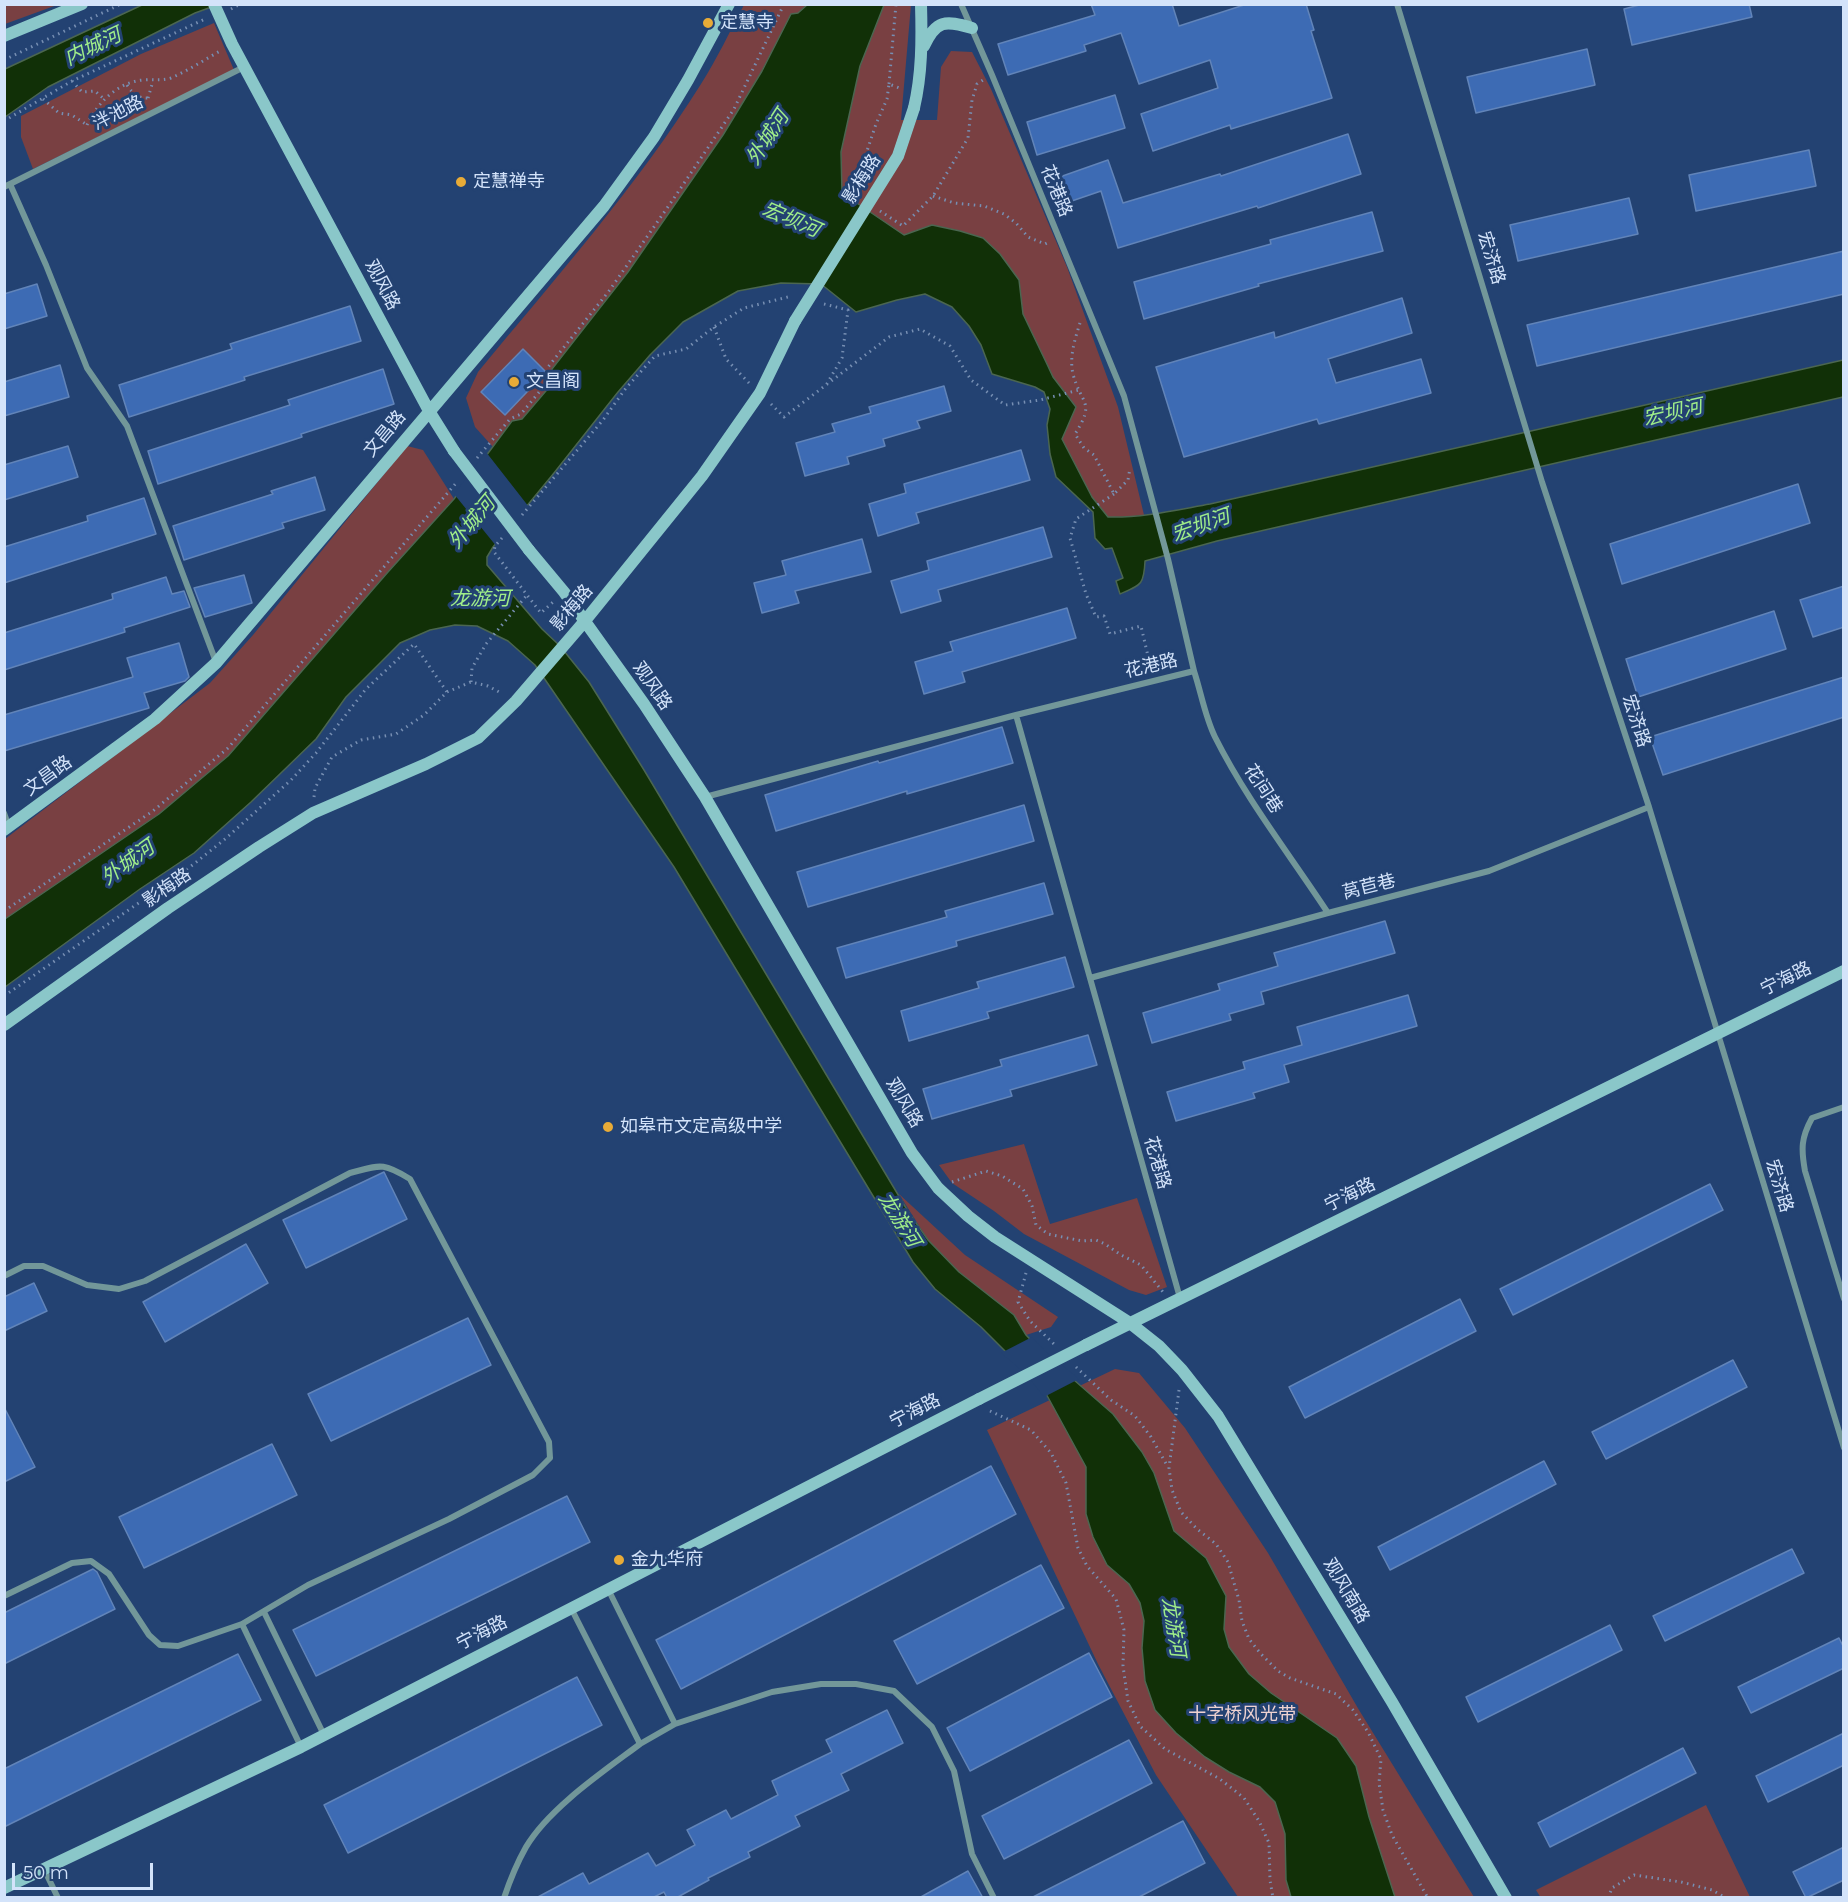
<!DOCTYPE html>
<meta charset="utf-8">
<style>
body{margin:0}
#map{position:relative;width:1848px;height:1902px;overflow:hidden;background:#234272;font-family:Montserrat,sans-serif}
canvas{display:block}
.frame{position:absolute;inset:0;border:6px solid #d3e3fa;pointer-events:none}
.scale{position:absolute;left:12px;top:1863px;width:141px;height:27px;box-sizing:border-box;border:3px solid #d3e3fa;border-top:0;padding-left:8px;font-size:18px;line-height:21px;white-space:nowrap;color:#d3e3fa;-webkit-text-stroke:4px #234272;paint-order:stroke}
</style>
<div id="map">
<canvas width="1848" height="1902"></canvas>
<div class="frame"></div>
<div class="scale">50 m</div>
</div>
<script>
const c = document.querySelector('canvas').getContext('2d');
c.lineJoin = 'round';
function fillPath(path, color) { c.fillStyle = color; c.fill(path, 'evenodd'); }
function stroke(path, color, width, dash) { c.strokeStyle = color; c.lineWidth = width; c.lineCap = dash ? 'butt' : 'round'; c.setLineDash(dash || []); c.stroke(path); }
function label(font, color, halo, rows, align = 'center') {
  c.font = font + ' Montserrat,"Noto Sans SC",sans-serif'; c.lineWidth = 6; c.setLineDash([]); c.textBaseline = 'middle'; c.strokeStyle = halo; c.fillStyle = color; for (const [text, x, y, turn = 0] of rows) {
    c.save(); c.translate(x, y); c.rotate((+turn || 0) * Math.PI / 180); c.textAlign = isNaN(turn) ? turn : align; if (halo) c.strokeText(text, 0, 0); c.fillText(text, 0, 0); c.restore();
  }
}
const green = new Path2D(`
 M5,4H57V5L5,24Z
 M744,5H807L798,13L791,14L762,71L723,135L628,272L553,369L551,385L522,419L512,421L493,447L475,427L466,398L478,372C554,280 638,185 701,84C717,59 730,31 744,5Z
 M884,5H911L901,120H937L941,67L951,51L972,52L991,89L1067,267L1118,407L1144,515L1125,518L1108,517L1092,497L1062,439L1076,406L1053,377L1023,314L1019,280L960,231L932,225L904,235L842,194L841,152L860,66Z
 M214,23L234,70L33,169L21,137V116L141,54Z
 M407,446L423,450L454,499L388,572L228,756L159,814L5,919V839L210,683L253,635Z
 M1024,1144L1050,1224L1137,1198L1167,1287L1146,1295L1129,1290L1024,1234L994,1211L952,1183L939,1165Z
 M899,1194L965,1255L1058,1317L1051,1327L1026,1335L1014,1315L959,1272L928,1240Z
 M1115,1369L1139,1373L1185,1428L1268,1553L1359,1710L1474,1897H1238L1156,1775L1098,1664L987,1430Z
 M1706,1805L1750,1897L1541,1898L1536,1890Z`);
const water = new Path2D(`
 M142,5H217L195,13L48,87L5,117V69Z
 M807,5H884L860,66L841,152L842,193L904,235L932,225L960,231L983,238L1000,254L1019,280L1023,314L1046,362L1053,377L1076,407L1062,439L1092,497L1108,517C1142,518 1176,510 1210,504L1843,360V397L1217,541L1145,561C1144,585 1141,585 1120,594L1116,581L1123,578L1112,548L1105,549L1095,538L1093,512L1056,477L1050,454L1047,425L1050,409L1044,392L1035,387L992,374L981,345L969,326L952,307L925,294L897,300L856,312L821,284L781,283L738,291L683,322L650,355L618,392L554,473L493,547L487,557V565L542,629L560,646L589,682L644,770L909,1213L928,1240L959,1272L1014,1315L1026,1335L1043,1353L1113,1414L1142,1452L1154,1473L1174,1531L1206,1558L1226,1596L1224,1629L1229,1647L1249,1674L1271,1693L1337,1738L1356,1766L1369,1817L1395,1897H1291L1286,1880L1285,1834L1275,1802L1260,1787L1229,1772L1205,1757L1176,1733L1155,1710L1145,1681L1142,1648L1144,1621L1140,1603L1129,1584L1107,1565L1093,1537L1086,1514V1467L1044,1390L981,1327L935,1289L913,1262L674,867L535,665L508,641L477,626L455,625L430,630L400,643L346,697L316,739L251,802L194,853L140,889L5,987V919L159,814L228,756L388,572L454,499L512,421L522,419L551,385L552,369L628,272L723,135L762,71L791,14L798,13Z`);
const pier = new Path2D(`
 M486,452L529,507L497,547L454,494Z
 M1032,1337L1045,1351L1079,1379L1044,1397L1026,1374L1001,1353Z`);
const building = new Path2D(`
 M1091,4H1172L1179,26L1247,4H1306L1314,30L1311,31L1332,98L1231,129L1230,125L1153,151L1141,114L1218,88L1210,60L1139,84L1121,33L1084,45L1086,51L1008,75L998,44L1095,15Z
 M1643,4H1749L1752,17L1632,45L1624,9Z
 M1587,49L1595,85L1476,113L1467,77Z
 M1115,95L1125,128L1037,155L1027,122Z
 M1348,134L1361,174L1258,208L1257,206L1118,248L1101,191L1063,204L1054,179L1108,160L1123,203L1220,174L1221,176Z
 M1809,150L1816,186L1696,211L1689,175Z
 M1629,198L1638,234L1518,261L1510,225Z
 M1372,212L1383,251L1258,284L1259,286L1144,319L1134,282L1271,244L1270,240Z
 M1844,251V294L1537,366L1527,325Z
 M37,284L47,316L4,329V294Z
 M1402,298L1412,333L1328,359L1336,383L1421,359L1431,393L1319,424L1317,419L1184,457L1156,367L1274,332L1275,338Z
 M350,306L361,341L244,377L245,380L129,417L119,385L232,349L230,344Z
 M523,349L546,372L505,415L481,392Z
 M60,365L69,397L4,416V382Z
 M383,369L394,404L301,434L302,437L158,484L148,451L290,405L288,400Z
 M944,386L951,411L917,421L920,428L883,439L885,446L847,457L849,464L805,476L796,443L835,432L832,424L871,413L869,407Z
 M68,446L78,477L4,500V465Z
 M1021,450L1030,480L916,513L919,523L878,536L869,504L906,493L904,484Z
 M315,477L325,510L282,523L284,528L184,560L173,526L273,494L271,491Z
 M1798,484L1810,523L1622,584L1610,544Z
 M144,498L156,534L4,583V547L88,521L87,516Z
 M1043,527L1052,557L938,590L941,601L901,613L891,581L929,570L927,561Z
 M862,539L871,572L795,591L799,603L762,613L754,583L786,575L782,561Z
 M244,575L252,603L205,617L194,588Z
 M166,577L172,594L184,591L190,607L124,628L125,632L4,670V633L113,599L112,594Z
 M1844,586V627L1813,637L1800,600Z
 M1067,608L1076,638L962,672L965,682L924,694L915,662L953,651L950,642Z
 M1774,611L1786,649L1638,697L1626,659Z
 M179,643L189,677L185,681L144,693L149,708L4,751V715L133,677L127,658Z
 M1844,677V717L1663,775L1650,737Z
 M1002,727L1013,763L907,794V791L776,831L765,795L878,761L879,763Z
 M1024,805L1034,841L808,907L797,872Z
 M1044,883L1053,914L956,941L957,946L846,978L837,948L947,917L945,911Z
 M1385,921L1395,953L1261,992L1264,1004L1229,1014L1231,1020L1152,1043L1143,1013L1220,990L1218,984L1278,966L1274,953Z
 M1065,957L1074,987L987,1012L989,1018L909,1041L901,1011L979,988L977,982Z
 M1408,995L1417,1026L1284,1065L1289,1082L1253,1093L1255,1098L1176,1121L1167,1092L1245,1069L1243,1062L1302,1045L1297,1027Z
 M1088,1035L1097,1065L1010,1090L1012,1096L932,1119L923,1089L1002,1066L1000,1060Z
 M384,1172L407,1219L306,1268L283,1220Z
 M1710,1184L1723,1210L1513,1315L1500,1289Z
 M246,1244L268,1283L165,1342L143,1302Z
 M34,1283L47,1311L4,1331V1297Z
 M1460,1299L1476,1331L1305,1418L1289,1387Z
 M468,1318L491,1365L331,1441L308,1394Z
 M1733,1360L1747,1387L1606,1459L1592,1432Z
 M4,1407L35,1467L4,1482Z
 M272,1444L297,1495L144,1568L119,1517Z
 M1544,1461L1556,1484L1390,1570L1378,1547Z
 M991,1466L1016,1514L681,1689L656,1640Z
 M567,1496L590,1542L316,1676L293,1630Z
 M1792,1549L1804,1573L1665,1641L1653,1616Z
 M1041,1565L1064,1608L917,1684L894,1641Z
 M93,1569L97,1572L115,1609L4,1664V1613Z
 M1610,1625L1622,1650L1478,1722L1466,1697Z
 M1839,1638L1844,1648V1668L1751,1713L1738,1687Z
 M1089,1653L1112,1697L970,1771L947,1728Z
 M238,1654L261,1700L4,1827V1769Z
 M577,1677L602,1725L348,1853L324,1805Z
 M887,1710L903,1743L841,1774L849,1790L795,1816L800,1826L748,1852L750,1857L708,1878L709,1880L676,1898H667L664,1892L652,1898H536L583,1873L589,1884L648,1853L656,1866L695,1845L687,1830L726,1810L731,1819L778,1795L772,1781L832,1752L826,1740Z
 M1844,1733V1765L1768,1802L1756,1776Z
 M1129,1740L1152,1783L1004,1859L982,1816Z
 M1683,1748L1696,1773L1550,1847L1538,1823Z
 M1183,1821L1205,1863L1137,1898H1031Z
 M1844,1847V1880L1806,1898L1793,1872Z
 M968,1871L983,1898H919Z`);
const path = new Path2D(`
 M231,9L240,4
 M4,60L121,4
 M72,81L82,92L95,91L104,99
 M889,84L896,4
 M127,85C133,94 137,98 148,98L150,101
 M148,98L153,81
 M43,99L59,113L72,115L87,125
 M4,121L72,81L205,19
 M87,125C97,103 118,82 143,80C153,79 161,81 171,78C189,70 204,60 220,51
 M857,195L849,190L865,157L876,124L887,99L889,84L902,89
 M933,196L954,203L984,206L1004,214L1016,223L1028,237L1045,244L1049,242
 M880,211L903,226L933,196L968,138L972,100L977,84L983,80
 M824,304L848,310L842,358L825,387
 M1080,323C1075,339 1069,357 1073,374C1081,405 1096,401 1075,434L1084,448L1094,455L1114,494L1128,480L1130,468
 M714,327L726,359L749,383
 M771,404L784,417L889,337L920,329L950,346L971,380L1005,405L1040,400L1079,390
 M477,458L510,419L521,414L545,385L548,367L609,291L672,201L734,109L784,4
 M1114,494L1076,519L1070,538L1086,594L1096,617L1104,616L1110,634L1141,626L1151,669
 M522,515L603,420L626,388L655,356L686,349L714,327L744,308L792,296
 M502,538L495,546L494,552L541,613L554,601
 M471,682L472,668L486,644L527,595
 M314,797L315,788L332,757L361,740L396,734L424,715L447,692L471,682L488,686L501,693
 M4,911L153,811L228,748L457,482
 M4,996L185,871L225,839L291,780L316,753L366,689L414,644L447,692
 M952,1182L986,1171L1002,1176L1023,1189L1032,1206L1036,1225L1048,1234L1082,1241L1096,1240L1105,1244L1121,1255L1141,1265L1163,1292
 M1026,1273L1018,1302L1030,1321L1055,1345
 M1076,1367L1111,1400L1135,1416L1151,1437L1168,1467
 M1179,1390L1169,1468L1172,1490L1181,1512L1197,1529L1216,1544L1228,1562L1239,1600L1242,1621L1249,1639L1261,1654L1278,1671L1290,1678L1336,1694L1353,1710L1368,1732L1381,1759L1379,1783L1383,1810L1392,1835L1428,1898
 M990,1411L1031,1430L1051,1453L1066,1483L1078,1548L1087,1566L1116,1599L1124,1630L1123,1666L1128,1701L1140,1726L1165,1749L1220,1779L1244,1798L1259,1821L1269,1843L1270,1880L1273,1898
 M1608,1898L1612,1888L1634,1875L1681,1882L1712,1890L1726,1898`);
const street = new Path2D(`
 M961,4L992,75L1124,396L1168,559L1194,671L1016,715L1180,1298
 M1397,4L1542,482L1649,807L1844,1448
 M10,184L46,265L87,368L127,426L216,662
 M4,187L244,67
 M1194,671C1201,692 1205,717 1215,737C1246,799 1290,855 1328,913
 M705,797L1016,715
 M4,813L9,827
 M1090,978L1328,913L1489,871L1649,807
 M1844,1107L1812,1118C1801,1138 1801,1149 1805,1171L1844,1299
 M4,1276L24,1266H43L87,1285L119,1289L145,1281L350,1173C381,1165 382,1162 410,1179L549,1442L550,1458L533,1475L449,1519L308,1585L242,1624L178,1646L160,1645L149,1635L109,1574L91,1561L72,1563L4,1596
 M608,1589L675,1724L772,1692L821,1684H856L894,1691L932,1727L954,1771L972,1854L994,1898
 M264,1612L324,1735
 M242,1624L301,1747
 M640,1744L675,1724
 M44,1869L58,1898
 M504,1898C510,1880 517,1863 526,1847C549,1808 604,1771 640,1744L571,1608`);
const secondary = new Path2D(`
 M214,4L232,44L429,411L454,451
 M4,36L82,4
 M924,46C936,20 945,20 972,28
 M914,108C922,74 922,40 921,4
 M529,550L564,592L644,704L705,797L912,1153L938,1188L968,1216L995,1237L1130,1323L1159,1346L1182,1370L1218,1416L1392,1702L1506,1898
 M4,830L155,719L216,663L604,206L654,137L688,80L729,4
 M4,1025L168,908L259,847L313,813L426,764L478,738L516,701L584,622L702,476L760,393L795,321
 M1086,1345L1844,971
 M4,1888L301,1747L979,1399`);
const secondaryBridge = new Path2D(`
 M795,321L898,156L914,108
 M454,451L529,550
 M979,1399L1086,1345`);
const markers = [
 [708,23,6,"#e8ab37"],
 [461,182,6,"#e8ab37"],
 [514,382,6,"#e8ab37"],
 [608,1127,6,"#e8ab37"],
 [619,1560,6,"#e8ab37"]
];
const poiNames = [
 ["定慧寺",720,23],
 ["定慧禅寺",473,182],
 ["文昌阁",526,382],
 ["如皋市文定高级中学",620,1127],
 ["金九华府",631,1560]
];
const streetNames = [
 ["泮池路",118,113,-27],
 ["影梅路",862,179,-58],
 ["花港路",1056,191,68],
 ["宏济路",1491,258,73],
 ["观风路",382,285,62],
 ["文昌路",385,434,-50],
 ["影梅路",572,608,-50],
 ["花港路",1151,666,-13],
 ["观风路",652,686,55],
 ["宏济路",1636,721,72],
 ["文昌路",48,776,-36],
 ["花间巷",1263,789,57],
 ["莴苣巷",1369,887,-14],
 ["影梅路",167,888,-35],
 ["宁海路",1786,979,-26],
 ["观风路",904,1103,59],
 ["花港路",1157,1163,74],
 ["宏济路",1779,1186,73],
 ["宁海路",1350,1195,-26],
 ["宁海路",915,1411,-27],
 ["观风南路",1346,1591,59],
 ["宁海路",482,1633,-27]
];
const parkNames = [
 ["十字桥风光带",1242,1715]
];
const waterNames = [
 ["内城河",93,47,-26],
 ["外城河",768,138,-57],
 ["宏坝河",791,220,23],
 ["宏坝河",1673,413,-13],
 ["外城河",472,523,-50],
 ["宏坝河",1201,526,-20],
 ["龙游河",480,599],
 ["外城河",128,863,-36],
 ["龙游河",899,1220,58],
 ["龙游河",1173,1627,81]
];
fillPath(green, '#794042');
fillPath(water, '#113007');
stroke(water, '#4b6650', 1.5);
fillPath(pier, '#234272');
fillPath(building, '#3d6bb4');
stroke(building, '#6184b9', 1.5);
stroke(path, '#778fb3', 3, [1.5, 4.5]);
stroke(street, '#729799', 6);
stroke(secondary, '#8ac7c9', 12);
stroke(secondaryBridge, '#8ac7c9', 12);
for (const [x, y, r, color] of markers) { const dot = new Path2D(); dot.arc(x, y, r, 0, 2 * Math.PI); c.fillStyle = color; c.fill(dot); stroke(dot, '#234272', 2); }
label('18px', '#d3e3fa', '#234272', poiNames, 'left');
label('18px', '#d3e3fa', '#234272', streetNames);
label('18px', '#eed2d1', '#234272', parkNames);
label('italic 20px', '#a0ee89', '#234272', waterNames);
</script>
